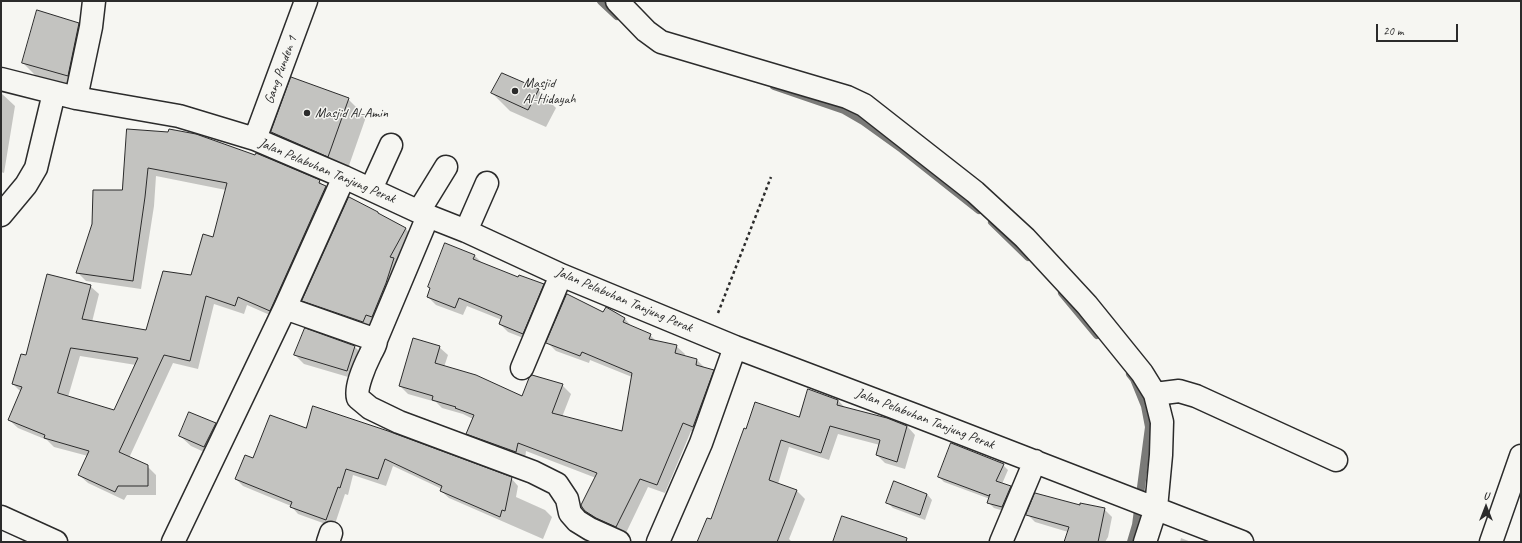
<!DOCTYPE html>
<style>
body{margin:0}
#map{position:relative;width:1522px;height:543px;overflow:hidden;background:#f6f6f2;font-family:Caveat,sans-serif}
canvas{display:block}
.frame{position:absolute;inset:0;border:2px solid #2b2b2b;pointer-events:none}
.north{position:absolute;left:1466px;top:487px;width:40px;height:40px;-webkit-text-stroke:3px #f6f6f2;paint-order:stroke;rotate:0deg;font-size:11px;font-weight:700;line-height:16px;text-align:center;color:#2b2b2b}
.north::after{content:'';display:block;margin:auto;width:14px;height:18px;background:#2b2b2b;clip-path:polygon(50% 0,100% 100%,50% 72%,0 100%)}
.scale{position:absolute;left:1376px;top:24px;width:82px;height:18px;box-sizing:border-box;border:2px solid #2b2b2b;border-top:0;padding-left:5px;font-size:12px;line-height:14px;white-space:nowrap;color:#2b2b2b;-webkit-text-stroke:3px #f6f6f2;paint-order:stroke}
</style>
<div id="map">
<canvas width="1522" height="543"></canvas>
<div class="frame"></div>
<div class="north">U</div>
<div class="scale">20 m</div>
</div>
<script>
const c = document.querySelector('canvas').getContext('2d');
c.lineJoin = 'round';
function fillPath(path, color) { c.fillStyle = color; c.fill(path, 'evenodd'); }
function stroke(path, color, width, dash) { c.strokeStyle = color; c.lineWidth = width; c.lineCap = dash ? 'butt' : 'round'; c.setLineDash(dash || []); c.stroke(path); }
function label(font, color, halo, rows, align = 'center') {
  c.font = font + ' Caveat,sans-serif'; c.lineWidth = 3; c.setLineDash([]); c.textBaseline = 'middle'; c.strokeStyle = halo; c.fillStyle = color; for (const [text, x, y, turn = 0] of rows) {
    c.save(); c.translate(x, y); c.rotate((+turn || 0) * Math.PI / 180); c.textAlign = isNaN(turn) ? turn : align; if (halo) c.strokeText(text, 0, 0); c.fillText(text, 0, 0); c.restore();
  }
}
const shadow = new Path2D(`
 M78,24L96,42L86,93L41,81L23,63Z
 M538,90L556,108L546,127L510,111L492,93Z
 M1,93L15,106L4,173L1,172Z
 M348,99L366,117L346,174L290,150L272,132Z
 M128,130L319,181L335,195L279,319L247,305L244,314L214,304L198,369L173,363L129,458L147,466L156,475V495H127L124,500L88,483L79,475L88,456L54,447L47,440L18,428L9,420L21,392L13,384L27,357L90,286L99,294L92,322L146,331L192,276L214,238L226,190L156,176L154,206L141,289L86,281L78,273L123,191ZM80,356L136,365L115,411L68,397Z
 M378,213L381,216L406,229L412,236L370,329L310,307L303,300Z
 M474,255L482,263L518,278L543,285L551,293L531,341L508,332L500,324L502,320L467,306L463,315L436,305L428,297Z
 M606,309L625,319L633,328L650,335L657,342L676,346L685,354L684,357L697,360L706,369L713,371L721,380L702,435L691,431L665,493L648,487L625,535L595,520L586,511L596,478L526,451L525,460L475,442L467,433L473,419L463,414L442,408L436,402L408,394L400,386L439,347L448,355L444,367L523,398L562,385L571,394L562,417L623,432L632,377L590,360L589,363L556,351L547,342L603,314Z
 M305,329L355,347L363,355L355,379L304,364L295,355Z
 M838,400L846,409L907,426L915,435L905,469L885,463L877,455L880,445L838,434L829,460L789,447L778,484L797,491L805,499L789,539L792,542H698L712,520L800,418Z
 M215,424L226,435L215,457L191,446L180,436Z
 M307,429L511,478L518,486L516,497L545,510L552,517L543,539L449,498L441,491L442,489L393,466L386,486L353,475L348,495L345,494L334,527L298,514L291,506L243,486L236,479L254,460Z
 M1003,465L1008,470L1002,484L1011,487L1016,492L1007,512L994,508L989,503L990,499L944,482L939,477Z
 M927,494L932,500L925,520L893,508L887,502Z
 M1081,506L1104,509L1112,517L1108,537L1105,542H1065L1068,532L1035,522L1027,514Z
 M1181,538L1191,542H1180Z`);
const stream = new Path2D(`
 M601,1L617,16
 M774,86L844,110L863,121L902,149L979,210
 M992,222L1028,257
 M1062,293L1097,335
 M1130,374L1134,379L1145,406L1149,427L1136,525L1131,542`);
const building = new Path2D(`
 M37,10L79,23L68,76L22,63Z
 M502,73L539,89L528,110L491,93Z
 M291,77L349,98L328,157L271,132Z
 M127,129L168,132L169,129L196,134L255,155L256,153L320,180L319,183L326,186L270,311L238,297L235,306L206,296L190,361L164,355L119,452L148,465V486H118L115,492L78,475L89,451L44,438L45,435L8,420L22,387L12,384L21,354L26,355L47,274L91,285L82,319L146,330L163,271L191,275L203,234L213,237L227,183L148,168L145,197L133,281L76,273L92,224L93,190H122ZM71,348L138,358L114,410L58,393Z
 M349,197L378,212V213L406,228L390,257L394,258L386,283L372,317L366,315L363,322L302,301Z
 M445,243L475,255L473,259L518,277L519,275L544,284L523,334L499,324L502,316L459,298L455,308L427,297L430,288L428,287Z
 M567,294L603,312L606,307L625,318L623,322L651,334L649,339L677,345L675,353L697,359L696,365L714,370L693,427L683,423L657,485L640,479L616,527L596,518L585,511L582,507L581,505L597,473L518,443L516,452L466,434L474,415L455,408L456,407L432,400L433,396L399,386L413,338L440,346L435,363L476,375L522,396L529,378L532,375L563,384L552,413L622,431L632,373L582,352L580,356L546,343Z
 M305,328L355,346L347,371L294,355Z
 M808,389L838,400L837,405L887,418L907,426L897,462L876,455L880,440L830,426L821,453L781,440L769,480L797,490L777,542H697L707,518L711,519L744,428L746,429L755,402L799,417Z
 M313,406L388,431L512,477L505,511L502,510L500,517L440,491L442,486L385,459L378,479L346,469L340,488L338,487L326,520L290,507L292,502L235,479L245,455L253,458L270,415L306,428Z
 M189,412L216,423L204,447L179,436Z
 M951,443L1004,464L996,481L1011,486L1002,507L987,503L990,494L989,496L938,477Z
 M894,481L927,494L920,515L886,503Z
 M1035,493L1080,505V503L1105,508L1098,542H1064L1069,527L1026,515Z
 M842,516L907,538L906,542H833Z`);
const path = new Path2D(`
 M718,313L771,177`);
const minor = new Path2D(`
 M617,1L646,31L661,42L847,97L864,105L975,192L1025,238L1087,305L1142,373L1155,394L1162,422L1161,455L1156,508L1145,542
 M1,79L76,98L179,116L255,139L344,177L428,216L466,231L561,275L735,347L917,416L1242,542
 M76,98L91,27L94,1
 M255,139L306,1
 M371,189L391,145
 M419,211L446,167
 M1,215L26,185L36,168L54,93
 M428,216L376,340C376,346 372,350 370,355C365,365 355,388 358,398L370,408L399,422L533,472L557,484L567,499L570,513L577,521L590,529L619,542
 M466,231L487,183
 M285,308L376,340
 M522,368L561,275
 M1155,394L1179,391L1196,396L1336,460
 M1,517L56,542
 M173,542L285,308L344,177
 M328,542L331,533
 M658,542L701,443L735,347
 M1001,542L1035,461
 M1491,542L1521,456`);
const markers = [
 [515,91,4,"#2b2b2b"],
 [307,113,4,"#2b2b2b"]
];
const streetNames = [
 ["Gang Punden 1",281,70,-70],
 ["Jalan Pelabuhan Tanjung Perak",327,171,23],
 ["Jalan Pelabuhan Tanjung Perak",624,300,23],
 ["Jalan Pelabuhan Tanjung Perak",925,419,21]
];
const poiNames = [
 ["Masjid",523,83],
 ["Al-Hidayah",523,99],
 ["Masjid Al-Amin",315,113]
];
fillPath(shadow, '#0003');
stroke(stream, '#7a7a78', 8);
fillPath(building, '#c3c3c0');
stroke(building, '#2b2b2b', 1);
stroke(minor, '#2b2b2b', 25);
stroke(path, '#2b2b2b', 2.5, [3, 3]);
stroke(minor, '#f6f6f2', 22);
for (const [x, y, r, color] of markers) { const dot = new Path2D(); dot.arc(x, y, r, 0, 2 * Math.PI); c.fillStyle = color; c.fill(dot); stroke(dot, '#f6f6f2', 1.5); }
label('14px', '#2b2b2b', '#f6f6f2', streetNames);
label('14px', '#2b2b2b', '#f6f6f2', poiNames, 'left');
</script>
